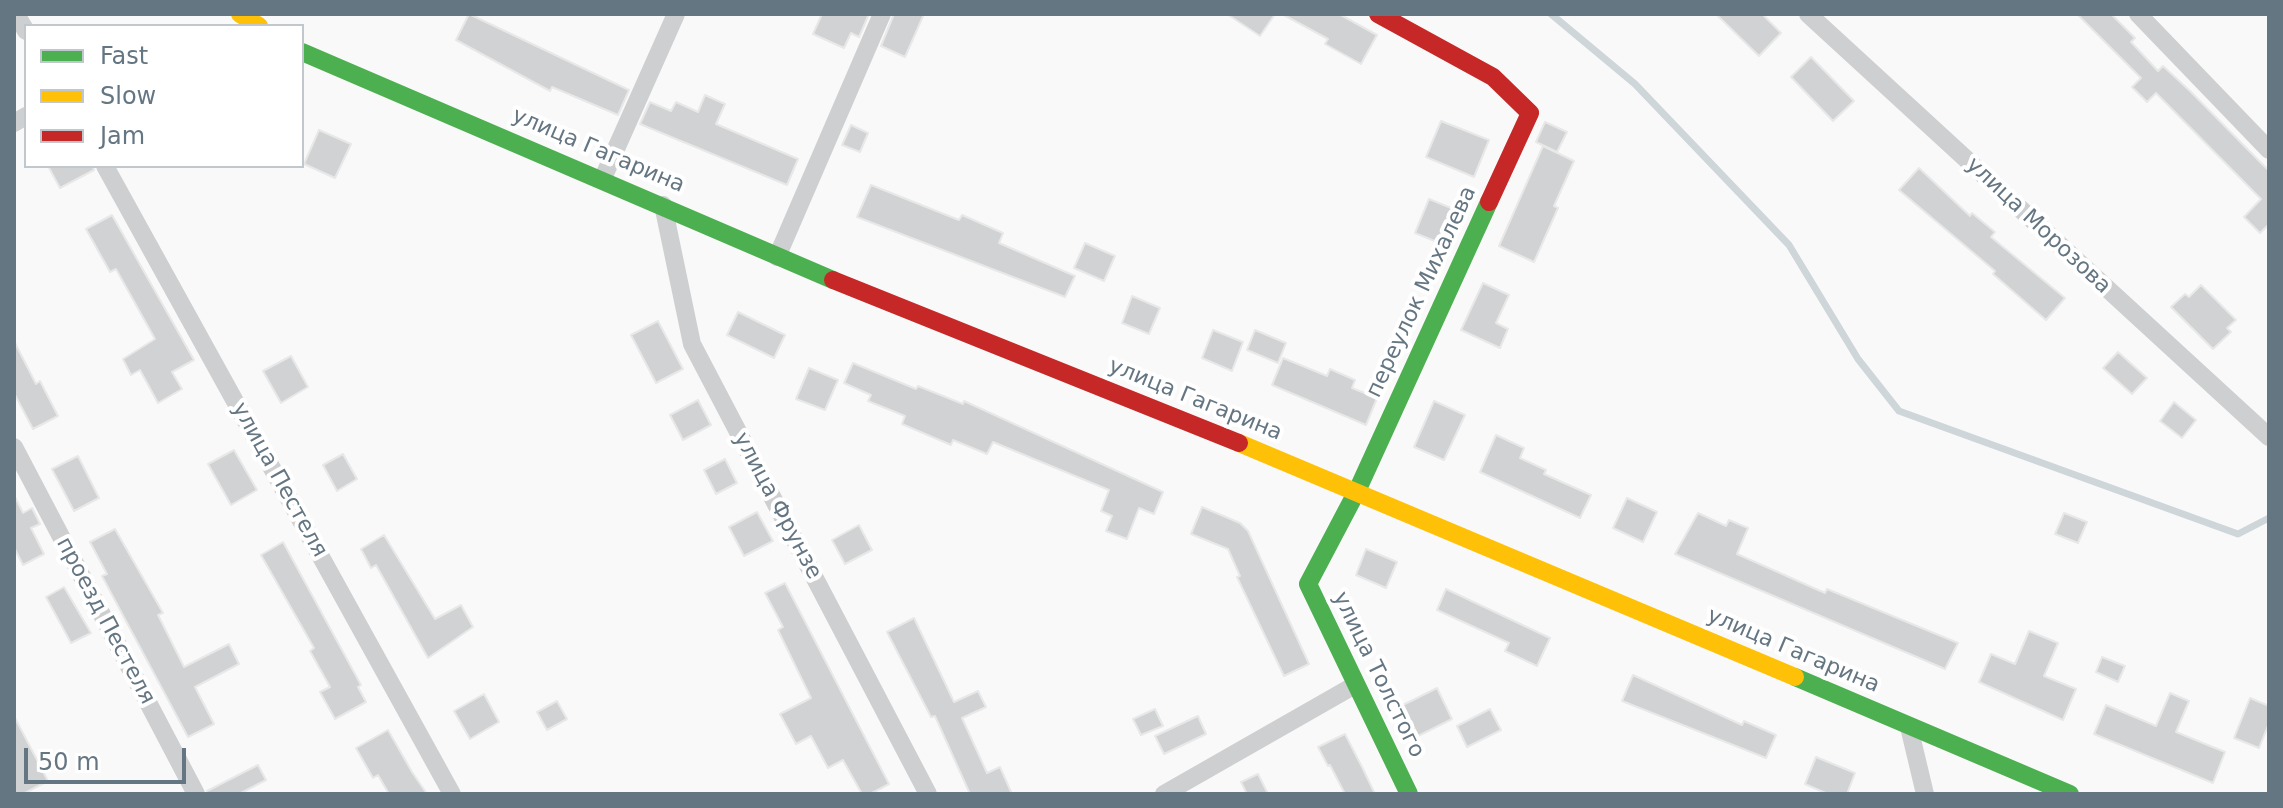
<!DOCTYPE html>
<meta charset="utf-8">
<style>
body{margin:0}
#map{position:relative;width:2283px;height:808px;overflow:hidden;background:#f9f9f9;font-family:"DejaVu Sans",sans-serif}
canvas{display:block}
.frame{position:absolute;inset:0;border:16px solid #657683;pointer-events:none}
.legend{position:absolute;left:24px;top:24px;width:280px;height:144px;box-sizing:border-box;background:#fff;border:2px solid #c1c8cd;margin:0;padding:10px 14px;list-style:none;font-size:24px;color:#657683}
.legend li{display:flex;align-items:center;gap:16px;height:40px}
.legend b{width:40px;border:2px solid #c1c8cd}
.scale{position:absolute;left:24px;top:748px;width:162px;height:36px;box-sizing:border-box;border:4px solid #657683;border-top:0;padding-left:10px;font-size:24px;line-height:28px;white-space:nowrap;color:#657683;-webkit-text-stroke:6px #fff;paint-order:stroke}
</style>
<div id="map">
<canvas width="2283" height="808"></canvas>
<div class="frame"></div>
<ul class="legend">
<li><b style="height:10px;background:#4caf50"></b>Fast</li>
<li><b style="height:10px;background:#ffc107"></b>Slow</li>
<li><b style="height:10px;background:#c62828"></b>Jam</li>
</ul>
<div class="scale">50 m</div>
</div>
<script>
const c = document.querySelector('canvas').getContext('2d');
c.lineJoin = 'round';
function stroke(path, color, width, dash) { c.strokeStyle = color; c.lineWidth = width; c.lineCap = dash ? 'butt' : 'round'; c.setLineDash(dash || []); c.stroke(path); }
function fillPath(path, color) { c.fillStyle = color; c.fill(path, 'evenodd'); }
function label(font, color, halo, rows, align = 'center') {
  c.font = font + ' "DejaVu Sans",sans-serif'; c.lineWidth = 8; c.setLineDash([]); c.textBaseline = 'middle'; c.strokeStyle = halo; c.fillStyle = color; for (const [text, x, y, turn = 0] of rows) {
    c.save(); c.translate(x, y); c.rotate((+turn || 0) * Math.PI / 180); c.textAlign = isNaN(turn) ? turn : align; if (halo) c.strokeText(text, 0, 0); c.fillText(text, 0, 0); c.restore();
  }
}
const stream = new Path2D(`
 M1551,14L1635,84L1789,245L1858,359L1899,411L2238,534L2269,518`);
const building = new Path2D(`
 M469,14L629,90L618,115L552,87L550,91L456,40Z
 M822,14H869L859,37L851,33L844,48L813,34Z
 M894,14H924L905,57L881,46Z
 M1227,14H1275L1260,36Z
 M1282,14H1339L1377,35L1361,64L1325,44L1328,39Z
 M1716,14H1762L1781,33L1759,56Z
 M2077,14H2111L2135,38L2131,42L2158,71L2163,66L2190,91L2269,171V224L2260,233L2244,217L2261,199L2156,93L2147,102L2132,87L2141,78Z
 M1811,57L1854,101L1833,121L1791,77Z
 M705,95L725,104L716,124L798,159L787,185L640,124L650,102L671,111L676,102L698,112Z
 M1441,121L1489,140L1474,177L1426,157Z
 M1545,122L1567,132L1557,152L1536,142Z
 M851,125L868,133L860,152L842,145Z
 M319,130L351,144L335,178L304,164Z
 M1543,146L1574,161L1554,206L1558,208L1534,262L1499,246Z
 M48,166H93L94,170L60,188Z
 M1919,168L1970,216L1972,213L1995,232L1991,237L2065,298L2046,320L1993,274L1995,271L1899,190Z
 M871,185L959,220L962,215L1003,233L999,243L1075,276L1065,297L857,217Z
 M1429,199L1456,210L1442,244L1415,233Z
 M112,215L194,360L172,372L182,389L158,403L140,370L131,375L123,359L155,339L116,269L110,272L86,229Z
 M1085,243L1115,256L1104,281L1074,268Z
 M1483,283L1509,295L1496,323L1508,329L1500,348L1461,330Z
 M2201,285L2236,320L2227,328L2231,332L2213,349L2171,307L2185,294L2189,297Z
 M1132,296L1160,308L1149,334L1122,323Z
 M738,312L785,335L774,358L727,335Z
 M658,321L683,369L656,383L631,335Z
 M1213,330L1243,342L1232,371L1202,358Z
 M1255,330L1286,343L1278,363L1247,350Z
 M14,341L36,384L40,381L58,416L33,429L14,393Z
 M2118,352L2147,378L2132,394L2103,368Z
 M291,356L308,387L281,403L263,371Z
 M1283,358L1327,376L1330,369L1355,380L1352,388L1377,398L1366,425L1272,385Z
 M853,363L916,389L918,386L963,404L964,401L1163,492L1154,514L1139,508L1127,539L1106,531L1112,516L1101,511L1109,490L993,442L987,454L953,440L951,445L902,424L905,416L868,401L871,395L844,383Z
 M809,368L838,380L825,410L796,399Z
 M698,400L711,425L683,440L670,415Z
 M1434,401L1465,415L1444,460L1414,447Z
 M2174,402L2196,420L2182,438L2160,421Z
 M1496,435L1524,448L1520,458L1546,470L1544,474L1591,495L1580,518L1480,472Z
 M234,450L257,490L231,505L208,464Z
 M343,454L357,479L337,491L323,465Z
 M78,456L99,498L74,511L52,469Z
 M725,459L737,483L716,494L704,470Z
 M14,495L23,513L32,508L40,524L31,528L44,554L23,565L14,547Z
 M1627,498L1657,512L1643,542L1613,528Z
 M1202,507L1240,523L1248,531L1309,664L1284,676L1237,577L1240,576L1228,549L1191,534Z
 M757,512L773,541L744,556L729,527Z
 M1698,513L1726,526L1729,520L1748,528L1737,554L1825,593L1827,589L1958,643L1945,669L1675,554Z
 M2064,513L2087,522L2078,543L2055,534Z
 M859,525L872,550L845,564L832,540Z
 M115,529L163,613L158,615L184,667L229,644L239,664L195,687L214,724L188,737L102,576L107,574L90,542Z
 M384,535L435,619L461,605L473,627L428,658L376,565L371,568L361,549Z
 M283,542L361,685L358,687L366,702L335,719L320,692L330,687L310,651L314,648L261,555Z
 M1366,549L1397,562L1386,588L1356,575Z
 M785,583L889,784L870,794H862L843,760L828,768L811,736L796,744L780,714L811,698L778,630L783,627L765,593Z
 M64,587L91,633L71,643L46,597Z
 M1446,589L1550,638L1537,666L1505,651L1509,643L1437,610Z
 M914,618L954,702L978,691L986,707L962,718L987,773L1000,767L1012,794H970L935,716L931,717L887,632Z
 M2029,631L2058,643L2044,676L2076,689L2063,720L1979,682L1991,654L2015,664Z
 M2102,657L2125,666L2118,682L2096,672Z
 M1633,675L1742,725L1744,721L1776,735L1766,758L1622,701Z
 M1437,688L1452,719L1418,736L1403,705Z
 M2170,693L2189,701L2176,732L2225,752L2213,783L2094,734L2106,705L2156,726Z
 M484,694L499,722L470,739L454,711Z
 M2250,698L2269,706V723L2259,748L2234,738Z
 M557,701L567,719L547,730L537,712Z
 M1155,709L1163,726L1141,735L1133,719Z
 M1490,709L1501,730L1467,747L1457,726Z
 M14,716L48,781L23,794H14Z
 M1198,716L1206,734L1164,754L1155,736Z
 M388,730L412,772L427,794H389L378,775L373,778L356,748Z
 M1345,734L1362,767L1375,794H1345L1330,765L1328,766L1318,747Z
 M1816,757L1855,773L1847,794H1828L1805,784Z
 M258,765L266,780L239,794H208L207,791Z
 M1258,774L1268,794H1247L1241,782Z`);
const street = new Path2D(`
 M16,14L26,31
 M1808,14L2269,437
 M2138,14L2269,150
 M14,123L26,116
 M105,166L452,794
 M603,178L676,14
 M663,205L692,344L928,794
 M777,257L882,14
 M14,447L196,794
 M1909,727L1925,794
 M1164,794L1355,685`);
const fast = new Path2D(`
 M302,52L833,280
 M1795,677L2070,794
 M1409,794L1308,584L1357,491L1489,202`);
const slow = new Path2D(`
 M240,14L259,26
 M1239,443L1795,677`);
const jam = new Path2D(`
 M1378,14L1493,77L1530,113L1489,202
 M833,280L1239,443`);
const streetNames = [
 ["улица Гагарина",598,151,23],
 ["улица Морозова",2038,226,43],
 ["переулок Михалева",1422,292,-65],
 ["улица Гагарина",1195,400,22],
 ["улица Пестеля",279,480,61],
 ["улица Фрунзе",777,506,62],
 ["проезд Пестеля",105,621,62],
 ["улица Гагарина",1793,651,23],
 ["улица Толстого",1378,675,64]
];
stroke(stream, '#ced6d9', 7);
fillPath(building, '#d0d2d3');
stroke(building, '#e8e8e8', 2);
stroke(street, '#cecfd0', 18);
stroke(fast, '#4caf50', 18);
stroke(slow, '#ffc107', 18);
stroke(jam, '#c62828', 18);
label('22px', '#657683', '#fff', streetNames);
</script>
